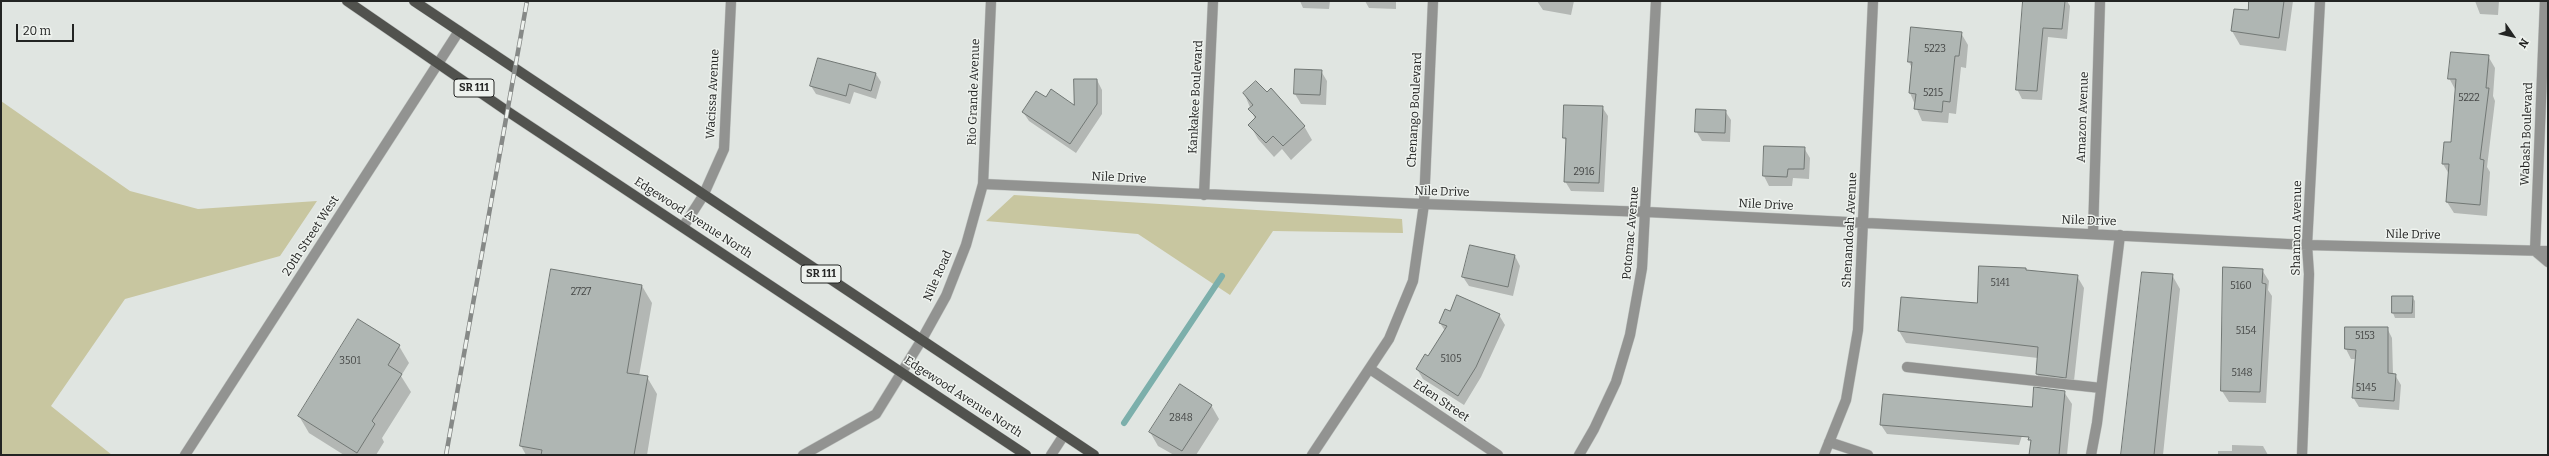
<!DOCTYPE html>
<style>
body{margin:0}
#map{position:relative;width:2549px;height:456px;overflow:hidden;background:#e0e5e1;font-family:Bitter,serif}
canvas{display:block}
.frame{position:absolute;inset:0;border:2px solid #232423;pointer-events:none}
.north{position:absolute;left:2493px;top:16px;width:40px;height:40px;-webkit-text-stroke:3px #eef2ee;paint-order:stroke;rotate:124deg;font-size:11px;font-weight:700;line-height:16px;text-align:center;color:#232423}
.north::after{content:'';display:block;margin:auto;width:14px;height:18px;background:#232423;clip-path:polygon(50% 0,100% 100%,50% 72%,0 100%)}
.scale{position:absolute;left:16px;top:24px;width:58px;height:18px;box-sizing:border-box;border:2px solid #232423;border-top:0;padding-left:5px;font-size:12px;line-height:14px;white-space:nowrap;color:#232423;-webkit-text-stroke:3px #eef2ee;paint-order:stroke}
</style>
<div id="map">
<canvas width="2549" height="456"></canvas>
<div class="frame"></div>
<div class="north">N</div>
<div class="scale">20 m</div>
</div>
<script>
const c = document.querySelector('canvas').getContext('2d');
c.lineJoin = 'round';
function fillPath(path, color) { c.fillStyle = color; c.fill(path, 'evenodd'); }
function stroke(path, color, width, dash) { c.strokeStyle = color; c.lineWidth = width; c.lineCap = dash ? 'butt' : 'round'; c.setLineDash(dash || []); c.stroke(path); }
function label(font, color, halo, rows, align = 'center') {
  c.font = font + ' Bitter,serif'; c.lineWidth = 3; c.setLineDash([]); c.textBaseline = 'middle'; c.strokeStyle = halo; c.fillStyle = color; for (const [text, x, y, turn = 0] of rows) {
    c.save(); c.translate(x, y); c.rotate((+turn || 0) * Math.PI / 180); c.textAlign = isNaN(turn) ? turn : align; if (halo) c.strokeText(text, 0, 0); c.fillText(text, 0, 0); c.restore();
  }
}
const green = new Path2D(`
 M1,101L130,191L198,209L317,201L280,256L125,299L51,406L112,455H1Z
 M1014,195L1402,219L1403,233L1273,231L1230,295L1138,234L986,221Z`);
const shadow = new Path2D(`
 M1300,1H1330L1329,9L1303,8Z
 M1365,1H1396V9L1369,8Z
 M1537,1H1574L1571,15L1543,10Z
 M2024,1H2067L2070,6L2067,39L2048,37L2042,100L2022,99L2017,89Z
 M2250,1H2293L2286,51L2240,45L2232,31L2249,12Z
 M2475,1H2499L2498,15L2480,14Z
 M1961,33L1968,45L1966,68L1961,67L1956,114L1949,113L1948,123L1922,121L1910,93L1912,68L1909,62Z
 M2488,56L2495,68L2493,96L2495,101L2487,167L2490,172L2487,216L2454,213L2447,202L2449,174L2443,164L2452,143L2456,91L2449,78Z
 M1321,71L1327,81L1326,105L1301,104L1295,94Z
 M876,74L881,82L876,99L854,92L850,104L816,94L811,86Z
 M1097,80L1102,90V114L1076,153L1029,121L1023,112L1075,107Z
 M1244,93L1304,126L1312,140L1291,160L1282,149L1274,157L1258,139L1250,125L1255,119Z
 M1602,107L1608,116L1604,192L1571,191L1565,181L1567,142L1564,138Z
 M1725,111L1731,120L1730,142L1702,141L1696,131Z
 M1764,147L1804,148L1810,158L1809,179L1793,178L1792,186H1769L1764,176Z
 M1515,256L1520,266L1513,296L1469,286L1463,277Z
 M2025,269L2027,271L2077,276L2084,288L2073,390L2044,386L2037,374L2038,358L1906,343L1899,331L1978,305Z
 M2262,270L2269,281L2268,290L2272,296L2266,403L2229,402L2222,391Z
 M552,271L642,286L652,303L639,376L647,377L657,394L647,455H526L521,446Z
 M2172,275L2180,289L2163,455H2118L2122,454Z
 M2412,297L2415,301V318H2395L2393,313Z
 M1499,315L1505,325L1481,377L1464,405L1423,379L1417,369L1429,357L1445,331L1440,323Z
 M2346,328H2387L2392,338L2393,375H2395L2401,385L2399,410L2359,407L2353,397L2356,359H2351L2346,349Z
 M399,346L409,363L401,376L411,392L382,438L384,442L376,455H344L309,433L299,416Z
 M2064,392L2072,404L2067,455H2030L2036,416Z
 M1211,405L1219,419L1196,455H1174L1158,446L1150,432Z
 M2028,417L2019,445L1887,434L1881,425Z
 M2232,445L2263,446L2268,455H2218V451H2232Z`);
const stream = new Path2D(`
 M1124,423L1222,276`);
const building = new Path2D(`
 M2023,1H2065L2062,29L2043,28L2037,91L2016,90Z
 M2249,1H2284L2279,38L2231,31L2234,9L2248,10Z
 M1911,27L1962,32L1959,56H1955L1950,102L1943,101L1942,112L1914,109L1916,94L1909,93L1912,62H1908Z
 M2451,52L2489,55L2486,88H2489L2480,159L2484,160L2480,205L2446,202L2449,164H2442L2444,142H2451L2456,79H2448Z
 M818,58L876,73L871,91L849,84L846,96L810,86Z
 M1295,69L1322,70L1320,95L1294,94Z
 M1074,79H1097V104L1070,144L1022,112L1036,91L1046,97L1051,89L1074,105Z
 M1256,81L1267,92L1271,88L1305,126L1283,146L1273,136L1266,143L1248,125L1256,117L1248,109L1253,105L1243,93Z
 M1564,105L1603,106L1599,183L1564,182L1566,138H1563Z
 M1696,109L1726,110L1725,133L1695,132Z
 M1764,146L1805,147L1804,169H1788L1787,177L1763,176Z
 M1470,245L1515,255L1508,287L1462,277Z
 M1979,266L2026,268V270L2078,275L2066,378L2036,374L2038,347L1898,331L1901,297L1977,303Z
 M2223,267L2263,269L2262,283L2266,284L2260,392L2221,391Z
 M551,269L642,285L627,373L648,376L634,455H541L542,450L520,446Z
 M2142,272L2173,274L2154,455H2121Z
 M1457,295L1500,314L1476,367L1458,396L1416,369L1425,354L1428,356L1447,326L1439,323L1445,309L1450,311Z
 M2392,296H2413L2412,313H2392Z
 M358,319L400,345L388,365L402,374L372,421L375,424L357,453L298,416Z
 M2345,327H2388V373L2396,374L2394,401L2352,398L2356,350L2345,349Z
 M1180,384L1212,405L1182,451L1149,432Z
 M2034,387L2065,391L2059,455H2029L2031,440H2028L2029,437L1880,425L1883,394L2032,407Z`);
const minor = new Path2D(`
 M2545,1L2535,251L2548,262
 M983,184L1424,204L1647,212L2307,245L2548,251
 M1204,195L1213,1
 M683,227L703,196L724,149L731,1
 M2093,234L2100,1
 M1907,367L2101,388
 M1370,369L1498,455
 M1829,442L1868,455
 M185,455L459,31
 M803,455L876,414L921,341L946,296L966,245L983,184L991,1
 M1051,455L1064,435
 M1312,455L1389,339L1413,281L1424,204L1433,1
 M1579,455L1594,429L1616,382L1630,335L1642,268L1656,1
 M1824,455L1846,400L1858,330L1873,1
 M2091,455L2097,423L2120,235
 M2302,455L2309,274L2307,245L2320,1`);
const major = new Path2D(`
 M347,1L507,111L1026,455
 M414,1L1094,455`);
const rail = new Path2D(`
 M446,455L527,1`);
const numberNames = [
 ["5223",1935,49],
 ["5215",1933,93],
 ["5222",2469,98],
 ["2916",1584,172],
 ["5141",2000,283],
 ["5160",2241,286],
 ["2727",581,292],
 ["5154",2246,331],
 ["5153",2365,336],
 ["5105",1451,359],
 ["3501",350,361],
 ["5148",2242,373],
 ["5145",2366,388],
 ["2848",1181,418]
];
const shields = [
 [474,88,40],
 [821,274,40]
];
const shieldNames = [
 ["SR 111",474,88],
 ["SR 111",821,274]
];
const streetNames = [
 ["Rio Grande Avenue",974,92,-88],
 ["Wacissa Avenue",713,94,-87],
 ["Kankakee Boulevard",1196,97,-87],
 ["Chenango Boulevard",1415,110,-87],
 ["Amazon Avenue",2083,117,-88],
 ["Wabash Boulevard",2527,134,-88],
 ["Nile Drive",1119,178,3],
 ["Nile Drive",1442,192,2],
 ["Nile Drive",1766,205,3],
 ["Edgewood Avenue North",693,218,33],
 ["Nile Drive",2089,221,2],
 ["Shannon Avenue",2297,228,-89],
 ["Shenandoah Avenue",1850,230,-87],
 ["Potomac Avenue",1631,233,-85],
 ["Nile Drive",2413,235,1],
 ["20th Street West",311,236,-57],
 ["Nile Road",938,276,-66],
 ["Edgewood Avenue North",963,397,33],
 ["Eden Street",1441,401,34]
];
fillPath(green, '#c8c6a0');
fillPath(shadow, '#0003');
stroke(stream, '#7cafab', 6);
fillPath(building, '#afb6b3');
stroke(building, '#717774', 1);
stroke(minor, '#bec2bf', 11);
stroke(major, '#bec2bf', 11);
stroke(minor, '#929391', 10);
stroke(major, '#51524e', 10);
stroke(rail, '#868987', 4.5);
stroke(rail, '#eef2ee', 3, [9]);
label('10px', '#464847', null, numberNames);
for (const [x, y, w] of shields) { const box = new Path2D(); box.roundRect(x - w / 2, y - 9, w, 18, 3); c.fillStyle = '#eef2ee'; c.fill(box); stroke(box, '#232423', 1); }
label('bold 11px', '#232423', null, shieldNames);
label('12px', '#232423', '#eef2ee', streetNames);
</script>
